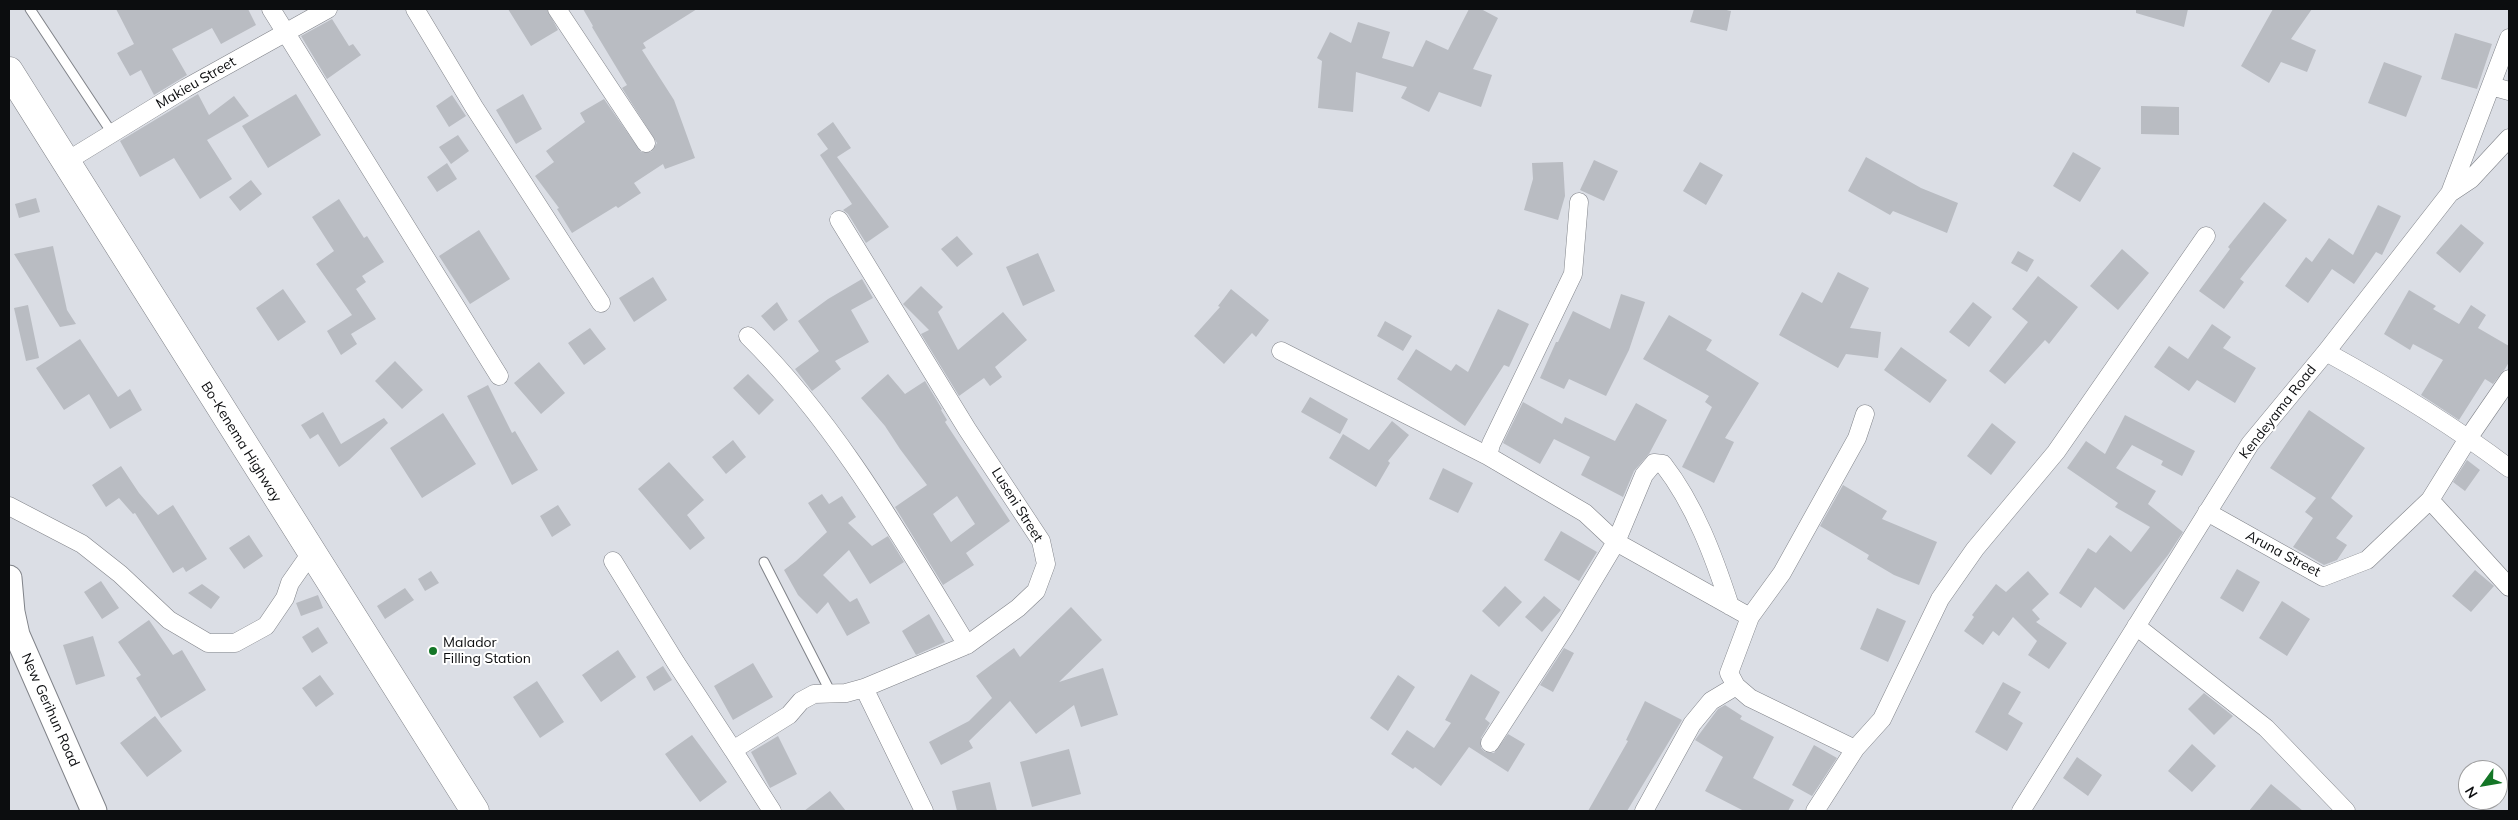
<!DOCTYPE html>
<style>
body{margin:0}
#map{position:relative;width:2518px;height:820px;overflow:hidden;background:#dbdee5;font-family:Mulish,sans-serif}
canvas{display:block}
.frame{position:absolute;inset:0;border:10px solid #0c0d0f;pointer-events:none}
.north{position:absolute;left:2458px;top:760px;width:50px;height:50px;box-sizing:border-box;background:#fff;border:1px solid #9e9e9f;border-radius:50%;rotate:238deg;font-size:14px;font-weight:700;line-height:20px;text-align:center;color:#0c0d0f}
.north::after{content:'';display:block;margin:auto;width:18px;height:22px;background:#147627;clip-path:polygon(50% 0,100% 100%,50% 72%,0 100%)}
</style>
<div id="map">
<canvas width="2518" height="820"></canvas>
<div class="frame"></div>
<div class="north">N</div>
</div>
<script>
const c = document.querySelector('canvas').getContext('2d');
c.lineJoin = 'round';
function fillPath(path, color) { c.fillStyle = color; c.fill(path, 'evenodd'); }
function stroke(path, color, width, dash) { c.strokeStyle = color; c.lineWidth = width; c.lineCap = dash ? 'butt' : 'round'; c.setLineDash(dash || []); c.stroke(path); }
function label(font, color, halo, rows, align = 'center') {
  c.font = font + ' Mulish,sans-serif'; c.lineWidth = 4; c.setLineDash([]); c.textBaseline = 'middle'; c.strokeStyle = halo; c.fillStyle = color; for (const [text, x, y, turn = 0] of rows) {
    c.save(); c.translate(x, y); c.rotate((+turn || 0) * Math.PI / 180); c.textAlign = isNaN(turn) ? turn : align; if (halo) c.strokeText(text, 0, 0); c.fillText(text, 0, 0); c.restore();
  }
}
const building = new Path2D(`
 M116,9H248L256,25L221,44L212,28L172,49L187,75L154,95L141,70L130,76L117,53L134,44Z
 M508,9H547L558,30L531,46Z
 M583,9H697L643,43L646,48L642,50L674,100L695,158L665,169L663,164L634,183L641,193L618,208L616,206L572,233L557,209L559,208L535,176L554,162L546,151L585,122L580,113L604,99L641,152H651L657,143L622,88L627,85L592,27L593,26Z
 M1469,9H1481L1498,18L1473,69L1492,75L1481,107L1439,92L1429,112L1401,98L1407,87L1356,72L1353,112L1318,108L1322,61L1317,58L1330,32L1351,43L1358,22L1390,32L1382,58L1413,67L1426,40L1448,50Z
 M1694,9H1722L1731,11L1727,31L1690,22Z
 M2136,9H2188L2184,27L2136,13Z
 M2273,9H2312L2291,39L2316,50L2307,72L2281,62L2269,83L2241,66Z
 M332,19L349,46L353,44L361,55L327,79L301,36Z
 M2455,33L2492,44L2477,89L2441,79Z
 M2384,62L2422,76L2406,117L2368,103Z
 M198,94L209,115L234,96L249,116L207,140L232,179L200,199L174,158L140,177L120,141Z
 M296,94L321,135L268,168L242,126Z
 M523,94L542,129L516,144L496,110Z
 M452,95L466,116L449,127L436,106Z
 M2141,106L2179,107V135L2141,134Z
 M833,122L851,148L837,157L889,227L866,243L848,214L843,210L852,204L820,155L828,149L817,134Z
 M458,135L469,151L451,164L439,147Z
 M2073,152L2101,168L2080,202L2053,186Z
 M1866,157L1921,188L1958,203L1947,233L1893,211L1890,215L1848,191Z
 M1594,160L1618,171L1604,201L1580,190Z
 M1563,162L1565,196L1558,220L1524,210L1533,179L1532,163Z
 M1700,162L1723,175L1706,205L1683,191Z
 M447,163L457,179L437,192L427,177Z
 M251,180L262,194L240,211L229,197Z
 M36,198L40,212L19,218L15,204Z
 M339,199L364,238L367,236L384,262L362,276L366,282L356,289L376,319L351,334L357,344L341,355L327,331L352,315L316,264L334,251L312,217Z
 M2264,202L2287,220L2240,279L2244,282L2224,309L2199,291L2230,249L2228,247Z
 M2378,205L2401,216L2382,255L2376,252L2354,284L2332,269L2308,303L2285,286L2306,257L2312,262L2329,238L2353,255Z
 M2461,224L2484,243L2460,273L2436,253Z
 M479,230L510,279L470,304L439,256Z
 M957,236L973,254L957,267L941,249Z
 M53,246L67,310L76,324L60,327L14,254Z
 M2122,249L2149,273L2118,310L2090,286Z
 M2018,251L2034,260L2027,272L2011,263Z
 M1038,253L1055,291L1023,306L1006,267Z
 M1838,272L1869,288L1850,328L1881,332L1878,358L1846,354L1838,368L1779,335L1802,292L1822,303Z
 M2038,276L2078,307L2049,344L2045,340L2005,384L1989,371L2028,322L2012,309Z
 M653,277L667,300L634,322L619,298Z
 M862,279L873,298L851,310L869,342L835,361L841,369L812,391L795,369L819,351L798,321L828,299Z
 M921,286L943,307L938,312L958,350L1003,312L1027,340L995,367L1002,377L990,386L984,378L959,396L921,334L929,330L903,304Z
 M283,289L306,322L278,341L256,308Z
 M1231,289L1269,320L1256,337L1252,333L1224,364L1194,336L1220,307L1218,306Z
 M2409,290L2436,306L2433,309L2459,324L2471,305L2486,315L2478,328L2509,346V362L2505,369L2493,384L2485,379L2459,420L2421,395L2443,360L2413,344L2410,350L2384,334Z
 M1621,294L1645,302L1629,350L1606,396L1569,379L1564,389L1540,378L1556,342H1558L1573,311L1610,329Z
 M777,302L788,320L774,331L761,316Z
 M1973,302L1992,317L1969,347L1949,332Z
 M28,305L39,358L26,361L14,308Z
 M1498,309L1529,324L1509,367L1504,365L1465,426L1397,379L1416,349L1451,371L1456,364L1468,372Z
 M1669,315L1712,340L1706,350L1759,383L1725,438L1734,442L1714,483L1682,467L1712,407L1705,402L1709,396L1643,359Z
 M1385,321L1412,336L1403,351L1377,336Z
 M2212,324L2231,337L2223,348L2256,368L2235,403L2197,380L2189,391L2154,367L2169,346L2188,359Z
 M590,328L606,349L584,365L568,343Z
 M80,339L118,397L130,389L142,410L110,429L89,394L64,410L36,368Z
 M1901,347L1947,380L1930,403L1884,370Z
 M395,361L423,390L402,409L375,381Z
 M539,362L565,393L541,414L514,383Z
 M748,374L774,400L759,415L733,388Z
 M888,374L905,394L925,381L942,409L941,410L947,420L945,422L1010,521L966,553L974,565L943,585L895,507L927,485L900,449L885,426L861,398ZM957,496L975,524L951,542L933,514Z
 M488,385L512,433L515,431L538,470L512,485L467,396Z
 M1310,397L1348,419L1340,434L1301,412Z
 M1523,402L1562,424L1565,417L1615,441L1636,403L1667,420L1649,454L1634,471L1623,497L1581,475L1590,457L1554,439L1540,464L1503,443Z
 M2309,410L2365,448L2331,498L2353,516L2336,538L2347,545L2337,560L2324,565L2293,547L2313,518L2305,512L2316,498L2270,468Z
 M323,412L341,444L384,418L388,423L349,460L339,467L318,434L310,439L301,425Z
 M443,413L476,464L422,498L390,448Z
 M2125,415L2195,451L2182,476L2161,465L2163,461L2132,445L2116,468L2156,491L2148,504L2183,532L2168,555L2124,610L2095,587L2081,608L2059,593L2088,548L2096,553L2110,535L2131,552L2150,527L2115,507L2118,503L2067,468L2086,441L2105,454Z
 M1392,421L1409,435L1388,461L1390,463L1376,487L1329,458L1343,434L1369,450Z
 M1992,423L2016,442L1991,475L1967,456Z
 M733,440L746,457L726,474L712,457Z
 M2467,460L2480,470L2465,491L2453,482Z
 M669,462L704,500L687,515L705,538L690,550L638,489Z
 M121,466L139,493L158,515L173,505L207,559L186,572L183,567L173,573L135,513L133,514L119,498L106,507L92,485Z
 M1443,468L1473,483L1458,513L1429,499Z
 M1843,485L1887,511L1882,519L1937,542L1919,585L1894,575L1867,559L1869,555L1820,526Z
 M822,494L829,504L842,496L856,517L848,523L872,546L888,536L904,562L870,584L849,550L823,575L850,602L857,598L870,623L847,636L828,602L817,614L798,595L784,570L796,561L827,532L808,503Z
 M558,505L571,525L552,537L540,516Z
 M1561,531L1597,552L1579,581L1544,560Z
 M249,535L263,556L244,569L229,548Z
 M2237,569L2260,582L2243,612L2220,598Z
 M2475,570L2494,586L2471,612L2452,596Z
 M431,571L439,583L425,591L418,579Z
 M2028,571L2049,594L2032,610L2040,619L2036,622L2067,643L2049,669L2028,655L2037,641L2013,617L1999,636L1993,631L1983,645L1964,631L1974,617L1972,615L1996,584L2006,592Z
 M101,581L119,608L102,619L84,592Z
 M202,584L220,597L211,609L188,593Z
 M1505,586L1522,602L1499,627L1482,611Z
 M405,588L414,600L385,619L377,606Z
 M318,595L323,608L301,616L296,603Z
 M1544,596L1561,610L1542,632L1525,617Z
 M2282,601L2310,619L2287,656L2259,638Z
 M1071,607L1102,640L1059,682L1103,668L1118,715L1081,727L1074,705L1036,734L1010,701L969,741L973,748L941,765L929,742L969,721L992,698L976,676L1014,648L1020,657Z
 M1877,608L1906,621L1888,662L1860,649Z
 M929,614L945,642L916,655L902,631Z
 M149,620L173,655L182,650L206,690L161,718L136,678L141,675L118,642Z
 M318,627L328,643L312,653L302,637Z
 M93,636L105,676L76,685L63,645Z
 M1564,648L1574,653L1553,692L1540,685Z
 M618,650L636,677L601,702L582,675Z
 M753,663L773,697L733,720L714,686Z
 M663,666L672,680L654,691L646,677Z
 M1471,674L1500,692L1485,719L1490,723L1481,738V748L1485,752L1494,753L1508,734L1525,744L1508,772L1469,747L1441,786L1415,767L1413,769L1391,754L1407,730L1434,748L1451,723L1445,720Z
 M320,675L334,694L316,707L302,688Z
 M1398,675L1415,687L1388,731L1370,718Z
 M537,681L564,722L540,738L513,697Z
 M2003,682L2021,692L2008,714L2023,723L2007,751L1975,732Z
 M2204,693L2233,716L2214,735L2188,709Z
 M1645,701L1682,720L1627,811H1588L1628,741L1626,740Z
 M1725,705L1742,716L1740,719L1774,737L1753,778L1794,800L1788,811H1744L1705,791L1723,757L1695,740L1718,709Z
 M155,716L182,751L147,777L120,743Z
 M692,735L727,782L700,802L665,754Z
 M778,736L797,774L770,788L751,752Z
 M2192,744L2216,766L2192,792L2168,771Z
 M1814,745L1837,758L1812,796L1792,785Z
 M1069,749L1081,794L1032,807L1020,762Z
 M2077,757L2102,775L2088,796L2063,778Z
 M990,782L997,811H957L952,791Z
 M2271,784L2303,811H2249Z
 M830,791L846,811H804Z`);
const lane = new Path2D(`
 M30,9L112,133
 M764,562L831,693`);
const street = new Path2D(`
 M271,9L499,376
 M415,9L474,107L601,303
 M557,9L646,143
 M2491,86L2509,91
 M67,161L186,88L328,9
 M2450,193L2471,179L2509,138
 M1579,202L1573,274L1491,444L1488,456L1585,513L1616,542L1750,617
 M748,336C838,425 901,537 967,645
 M1281,351L1488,456
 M2326,352C2390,387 2451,424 2509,468
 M2430,500L2469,437L2509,379
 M9,506L82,544L120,574L169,620L208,643H235L266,626L285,598L290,583L311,553
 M2207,512L2323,577L2367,560L2430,500L2509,587
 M613,561L676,663L733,750
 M2136,626L2266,728L2346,811
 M864,688L924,811
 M1490,743L1565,627L1616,542L1644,475L1654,463L1663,464C1695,505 1714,557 1730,606
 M1855,749L1882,719L1940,599L1975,549L2056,452L2206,236
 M772,811L733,750L789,715L801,701L814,694L846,693L864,688L967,645L1018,608L1036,591L1046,564L1041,541L967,429L839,220
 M1644,811L1692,724L1711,701L1736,686
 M1815,811L1855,749L1750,698L1736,686L1729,673L1750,617L1782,573L1857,438L1865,414
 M2021,811L2250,444L2326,352L2450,193L2509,38`);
const secondary = new Path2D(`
 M9,578L12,612L17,635L94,811`);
const highway = new Path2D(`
 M9,71L475,811`);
const markers = [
 [433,651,5,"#147627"]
];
const streetNames = [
 ["Makieu Street",196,83,-30],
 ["Kendeyama Road",2278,412,-52],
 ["Bo-Kenema Highway",241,442,58],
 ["Luseni Street",1017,505,58],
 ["Aruna Street",2283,554,28],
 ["New Gerihun Road",50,710,66]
];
const poiNames = [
 ["Malador",443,643],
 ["Filling Station",443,659]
];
fillPath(building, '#b9bcc2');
stroke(lane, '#808389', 11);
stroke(street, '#808389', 19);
stroke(secondary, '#808389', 27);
stroke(highway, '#808389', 29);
stroke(lane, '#fff', 9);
stroke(street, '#fff', 18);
stroke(secondary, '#fff', 25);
stroke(highway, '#fff', 28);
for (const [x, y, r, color] of markers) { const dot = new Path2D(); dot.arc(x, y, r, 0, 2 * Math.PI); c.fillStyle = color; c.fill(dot); stroke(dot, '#fff', 2); }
label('14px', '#0c0d0f', '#fff', streetNames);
label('14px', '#0c0d0f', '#fff', poiNames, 'left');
</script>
